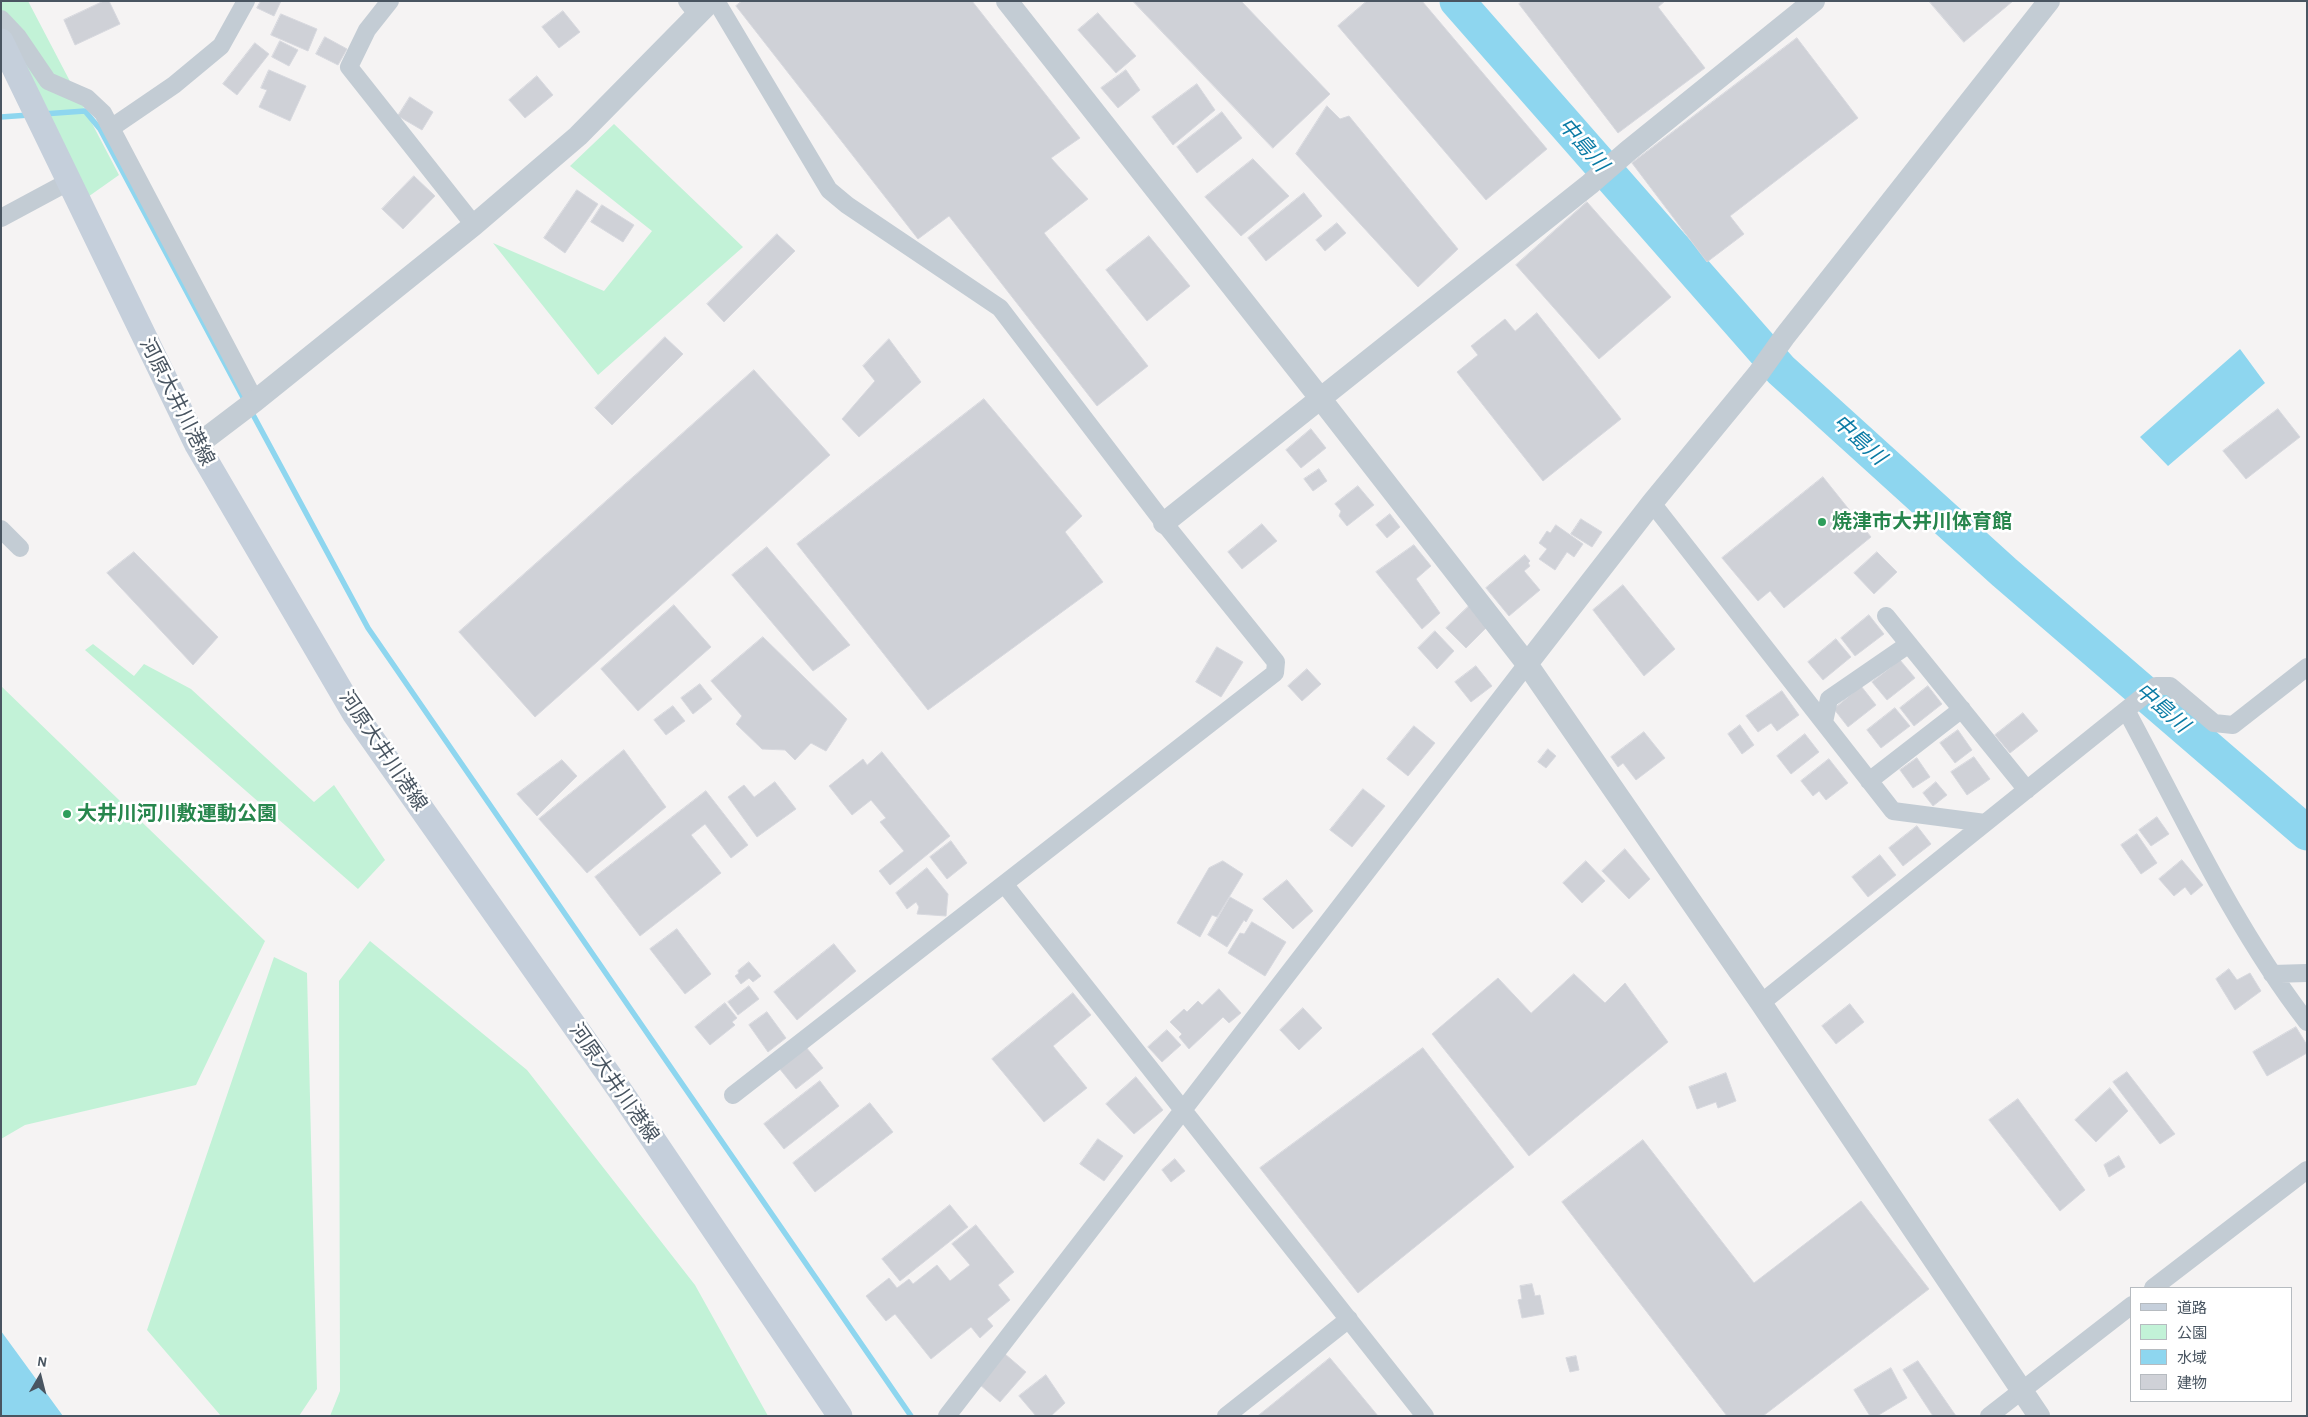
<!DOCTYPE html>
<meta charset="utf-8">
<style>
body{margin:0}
#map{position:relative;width:2308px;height:1417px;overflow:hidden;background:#f5f3f3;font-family:"Alegreya Sans","Noto Sans JP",sans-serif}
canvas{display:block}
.frame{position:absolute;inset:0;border:2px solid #495561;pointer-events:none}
.legend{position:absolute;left:2130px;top:1287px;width:162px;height:115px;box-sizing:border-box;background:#fff;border:1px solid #b6bbc0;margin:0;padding:6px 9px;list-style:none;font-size:15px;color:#495561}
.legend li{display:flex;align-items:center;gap:10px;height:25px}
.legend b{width:25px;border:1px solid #b6bbc0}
.north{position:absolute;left:15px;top:1352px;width:50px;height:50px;-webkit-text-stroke:4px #fff;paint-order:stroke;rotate:8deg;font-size:14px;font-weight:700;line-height:20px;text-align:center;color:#495561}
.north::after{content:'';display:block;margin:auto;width:18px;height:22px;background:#495561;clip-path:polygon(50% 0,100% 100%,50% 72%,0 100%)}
</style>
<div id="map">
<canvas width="2308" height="1417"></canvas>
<div class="frame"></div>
<ul class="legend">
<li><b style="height:6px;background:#c5cfdb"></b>道路</li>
<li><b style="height:14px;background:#c2f2d7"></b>公園</li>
<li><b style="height:14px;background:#8ed6ef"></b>水域</li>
<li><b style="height:14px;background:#cfd1d7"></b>建物</li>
</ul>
<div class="north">N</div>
</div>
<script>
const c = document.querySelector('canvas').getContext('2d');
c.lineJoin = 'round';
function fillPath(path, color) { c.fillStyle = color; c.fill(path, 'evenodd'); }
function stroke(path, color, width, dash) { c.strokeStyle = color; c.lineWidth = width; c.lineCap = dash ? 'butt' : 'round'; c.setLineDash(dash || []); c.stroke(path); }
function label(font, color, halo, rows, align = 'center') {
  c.font = font + ' "Alegreya Sans","Noto Sans JP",sans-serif'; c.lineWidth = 5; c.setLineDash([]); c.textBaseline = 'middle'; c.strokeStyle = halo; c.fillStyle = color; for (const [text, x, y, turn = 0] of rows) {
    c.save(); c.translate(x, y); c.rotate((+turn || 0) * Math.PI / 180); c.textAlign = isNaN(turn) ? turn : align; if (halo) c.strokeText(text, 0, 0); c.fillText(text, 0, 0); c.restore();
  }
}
const green = new Path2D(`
 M1,1H28L119,175L85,199L1,13Z
 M614,124L743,247L598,375L493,243L604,291L652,231L570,166Z
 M93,644L134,676L144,664L191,689L314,802L334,785L385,860L358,889L85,650Z
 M1,686L265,941L196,1085L25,1125L1,1139Z
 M370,941L527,1070L695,1285L768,1416H330L340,1391L339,981Z
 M274,957L307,973L317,1389L299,1416H221L147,1330Z`);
const water = new Path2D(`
 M2240,349L2265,383L2168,466L2140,437Z
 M1,1331L63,1416H1Z`);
const stream = new Path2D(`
 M43,114L85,111L100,129L246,403
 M1,117L29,115
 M251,411L368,628L911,1416`);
const river = new Path2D(`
 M1457,1L1781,370L2004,572L2307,833`);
const building = new Path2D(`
 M104,1H109L120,24L75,45L64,20Z
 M261,1H281L274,16L257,8Z
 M742,1H972L1080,138L1051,158L1088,199L1044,233L1148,366L1097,406L949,216L918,239L736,6Z
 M1133,1H1241L1330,94L1273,148Z
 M1367,1H1422L1547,149L1486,200L1338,26Z
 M1523,1H1665L1658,7L1705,68L1618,133L1519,4Z
 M1929,1H2013L1964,42Z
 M563,11L580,32L559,48L542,27Z
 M1098,13L1136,56L1116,73L1078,30Z
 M281,14L317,29L308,51L271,35Z
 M325,37L347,49L338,65L316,54Z
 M1797,38L1858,118L1730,216L1744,234L1707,262L1632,163Z
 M280,41L298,50L289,66L272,57Z
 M255,43L269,54L237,95L223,84Z
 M269,70L306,86L290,121L259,107L267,90L261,88Z
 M1126,70L1140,90L1118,108L1101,88Z
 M537,76L553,95L525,118L509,100Z
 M1197,84L1215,110L1173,145L1152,117Z
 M410,97L433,112L422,130L398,116Z
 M1327,106L1340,119L1349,116L1458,249L1418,287L1296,154Z
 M1222,112L1242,138L1197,173L1177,147Z
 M1253,159L1289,196L1241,236L1205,197Z
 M414,176L435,196L403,229L382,209Z
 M577,190L598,204L565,253L544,238Z
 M1304,193L1322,216L1266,261L1248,238Z
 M1587,202L1671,297L1599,359L1516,265Z
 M602,205L634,225L623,242L591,222Z
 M1337,223L1346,233L1325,251L1316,240Z
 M777,234L795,251L724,322L707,304Z
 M1149,236L1190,286L1147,321L1106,270Z
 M1537,313L1621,419L1543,481L1457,372L1478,355L1471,346L1505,319L1515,331Z
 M665,337L683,354L612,425L595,408Z
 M889,339L921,382L859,437L842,419L875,381L863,366Z
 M754,370L830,455L535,717L459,632Z
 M984,399L1082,516L1065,532L1103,582L928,710L797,544Z
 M2278,409L2300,437L2246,479L2223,451Z
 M1311,429L1326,448L1301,468L1286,450Z
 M1319,469L1327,481L1313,491L1304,479Z
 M1823,477L1871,537L1784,608L1770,591L1758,601L1722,558Z
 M1358,486L1374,505L1347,526L1339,516L1341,511L1335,504Z
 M1390,514L1400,527L1387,538L1376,525Z
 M1581,519L1602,532L1592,547L1571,534Z
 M1262,524L1277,541L1242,569L1228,552Z
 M1556,525L1583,544L1574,557L1567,552L1555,570L1539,559L1547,549L1539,543L1547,531L1550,533Z
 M1414,545L1431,566L1416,579L1440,613L1422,629L1376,572Z
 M767,547L850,645L813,671L732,575Z
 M134,552L218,637L193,665L107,573Z
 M1877,552L1897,572L1874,594L1854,573Z
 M1525,555L1530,561L1528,563L1530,566L1524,571L1540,590L1509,616L1486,588Z
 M1623,585L1675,649L1644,676L1593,610Z
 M674,605L711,647L638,711L601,669Z
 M1469,606L1488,626L1466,648L1446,628Z
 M1869,615L1884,634L1855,656L1841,638Z
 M1435,631L1454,651L1437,669L1418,648Z
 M763,637L847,719L826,751L811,743L795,760L785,750L762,749L736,724L742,716L711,681Z
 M1836,639L1851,657L1823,680L1808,662Z
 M1217,647L1243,662L1221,697L1196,682Z
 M1900,660L1915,678L1887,700L1872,682Z
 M1476,666L1492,686L1471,702L1455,682Z
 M1307,669L1321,684L1302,701L1288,686Z
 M700,684L712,699L693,714L681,698Z
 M1861,686L1876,705L1848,727L1834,709Z
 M1928,686L1942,704L1914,726L1900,708Z
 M1782,691L1799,715L1777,731L1771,723L1758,732L1746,716Z
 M673,706L685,721L666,735L654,720Z
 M1895,708L1910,726L1881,748L1867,730Z
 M2023,713L2038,731L2010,753L1995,735Z
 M1740,725L1754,745L1742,754L1728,734Z
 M1414,726L1435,743L1408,776L1387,759Z
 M1958,730L1972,750L1955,763L1940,743Z
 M1644,732L1665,758L1636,780L1623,763L1618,767L1611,757Z
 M1805,734L1819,752L1791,774L1777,756Z
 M1548,749L1556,756L1546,768L1538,762Z
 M624,750L666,807L587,873L539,819Z
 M882,752L950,836L890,885L879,871L904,851L880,822L886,818L871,800L852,815L829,786L863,759L867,765Z
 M1974,757L1990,779L1967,795L1951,772Z
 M1917,758L1930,777L1913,788L1900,770Z
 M1829,759L1848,783L1826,800L1819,791L1813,796L1801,781Z
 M562,760L577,776L537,816L517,794Z
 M775,782L796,809L757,837L728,797L744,785L754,797Z
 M1936,782L1947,795L1933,806L1923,793Z
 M1363,789L1385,806L1352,847L1330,830Z
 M706,791L748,845L731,858L705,824L691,835L721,873L640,936L595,877Z
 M2157,817L2169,834L2151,846L2139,830Z
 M1917,826L1931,844L1903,866L1889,848Z
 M2137,834L2157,863L2141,874L2121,845Z
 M951,841L967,863L947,879L930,857Z
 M1625,849L1650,879L1629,899L1602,871Z
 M1880,855L1896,875L1868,897L1852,877Z
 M2182,860L2203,885L2191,895L2185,887L2174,896L2159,879Z
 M1223,861L1243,874L1217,917L1212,915L1200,937L1177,923L1209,868Z
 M1586,861L1605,881L1582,903L1563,883Z
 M927,868L948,894L946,916L917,914L919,907L916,902L907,909L896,893Z
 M1287,880L1313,911L1293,929L1263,899Z
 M1230,897L1253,910L1246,922L1244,920L1227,947L1208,935Z
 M1252,922L1286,942L1265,976L1228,953L1240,933L1244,934Z
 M677,929L711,974L685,994L650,949Z
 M834,944L856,971L797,1020L774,992Z
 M749,962L761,976L753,982L749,978L741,984L735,976L739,973L738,971Z
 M2229,969L2237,980L2250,973L2261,991L2235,1010L2216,979Z
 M1574,974L1605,1003L1625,983L1668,1042L1529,1156L1432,1034L1498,978L1531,1013Z
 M749,986L759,999L738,1015L728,1002Z
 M1219,989L1241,1013L1229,1023L1223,1017L1189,1049L1179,1037L1182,1034L1170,1022L1184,1009L1187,1012L1198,1001L1202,1005Z
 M1073,993L1091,1015L1053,1046L1087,1088L1044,1122L992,1059Z
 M725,1003L737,1018L732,1022L735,1025L710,1045L695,1027Z
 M1850,1004L1864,1022L1836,1044L1822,1026Z
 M1303,1008L1322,1028L1299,1050L1280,1030Z
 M767,1012L786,1038L768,1052L749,1025Z
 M2296,1027L2307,1045V1053L2267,1076L2253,1052Z
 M1167,1030L1181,1045L1162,1062L1148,1047Z
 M806,1047L823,1068L796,1089L779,1068Z
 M1423,1048L1514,1167L1358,1293L1260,1168Z
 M2127,1072L2175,1134L2160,1144L2113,1082Z
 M1726,1073L1736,1101L1718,1108L1716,1102L1697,1109L1689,1087Z
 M1136,1077L1163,1110L1134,1134L1106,1104Z
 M820,1081L839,1106L784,1149L764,1124Z
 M2110,1088L2128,1111L2096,1142L2075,1120Z
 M2018,1099L2085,1190L2060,1211L1989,1120Z
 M870,1103L893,1132L815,1192L793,1163Z
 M1098,1139L1123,1156L1104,1181L1080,1164Z
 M1643,1140L1754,1283L1861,1201L1929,1289L1763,1416H1727L1562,1202Z
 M2119,1156L2125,1167L2109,1177L2104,1165Z
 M1175,1159L1185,1171L1171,1182L1162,1170Z
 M950,1205L968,1227L900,1281L882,1259Z
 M976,1225L1014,1272L998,1285L1010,1300L987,1319L993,1326L980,1338L971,1327L931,1359L895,1314L886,1321L866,1296L889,1278L897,1288L909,1279L913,1284L937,1265L950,1281L970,1265L952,1244Z
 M1532,1284L1535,1296L1540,1295L1544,1314L1522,1318L1518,1300L1522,1299L1520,1286Z
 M1005,1354L1026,1372L1000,1402L979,1384Z
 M1576,1356L1579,1370L1570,1372L1566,1358Z
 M1330,1358L1378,1416H1258Z
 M1918,1361L1956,1416H1933L1903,1370Z
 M1891,1368L1907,1398L1877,1416H1870L1854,1390Z
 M1046,1375L1065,1403L1051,1416H1036L1019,1396Z`);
const minor = new Path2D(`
 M390,1L367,30L349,67L474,225
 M687,1L697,14
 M716,1L829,190L847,205L1000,308L1164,523L1276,662L1275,673L733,1095
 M1,19L18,37L48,81L87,98L103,113L255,401
 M111,128L174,85L221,46L246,1
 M1,218L68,182
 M1652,503L1893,811L1985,823
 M1,529L20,548
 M1886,616L2027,790
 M2126,710C2182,814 2235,929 2307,1022
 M1824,722L1829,699L1909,644
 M1869,781L1962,709
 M1005,885L1425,1416
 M2272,974L2307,973
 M1761,1003L2156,686H2170L2214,723L2233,725L2307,667
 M2153,1288L2307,1170
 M947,1416L1527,664
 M1226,1416L1349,1319
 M1989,1416L2132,1305`);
const tertiary = new Path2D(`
 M1007,1L1320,398L1527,664L1761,1003L2039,1416
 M197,445L255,401L474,225L578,136L711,1
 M1164,523L1590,184L1628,151L1814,1
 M1527,664L1652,503L1758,374L1785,336L2049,1`);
const secondary = new Path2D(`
 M1,41L197,445L354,713L621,1092L840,1416`);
const markers = [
 [1822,522,5,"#2e9e5b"],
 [67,814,5,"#2e9e5b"]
];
const streetNames = [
 ["河原大井川港線",177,402,63],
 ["河原大井川港線",383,751,56],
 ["河原大井川港線",614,1083,55]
];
const leisureNames = [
 ["焼津市大井川体育館",1832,522],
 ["大井川河川敷運動公園",77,814]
];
const waterNames = [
 ["中島川",1583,145,49],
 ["中島川",1859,440,42],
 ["中島川",2162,708,41]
];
fillPath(green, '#c2f2d7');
fillPath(water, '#8ed6ef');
stroke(stream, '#8ed6ef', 5.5);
stroke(river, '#8ed6ef', 35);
fillPath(building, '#cfd1d7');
stroke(building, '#d7d8de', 1);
stroke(minor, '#c3ccd4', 18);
stroke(tertiary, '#c3ccd4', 22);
stroke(secondary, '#c5cfdb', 25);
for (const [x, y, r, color] of markers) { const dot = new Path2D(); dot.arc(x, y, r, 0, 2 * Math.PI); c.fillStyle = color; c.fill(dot); stroke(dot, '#fff', 2); }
label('20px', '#495561', '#fff', streetNames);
label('bold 20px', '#27864d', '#fff', leisureNames, 'left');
label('italic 21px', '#0a7ba5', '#fff', waterNames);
</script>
